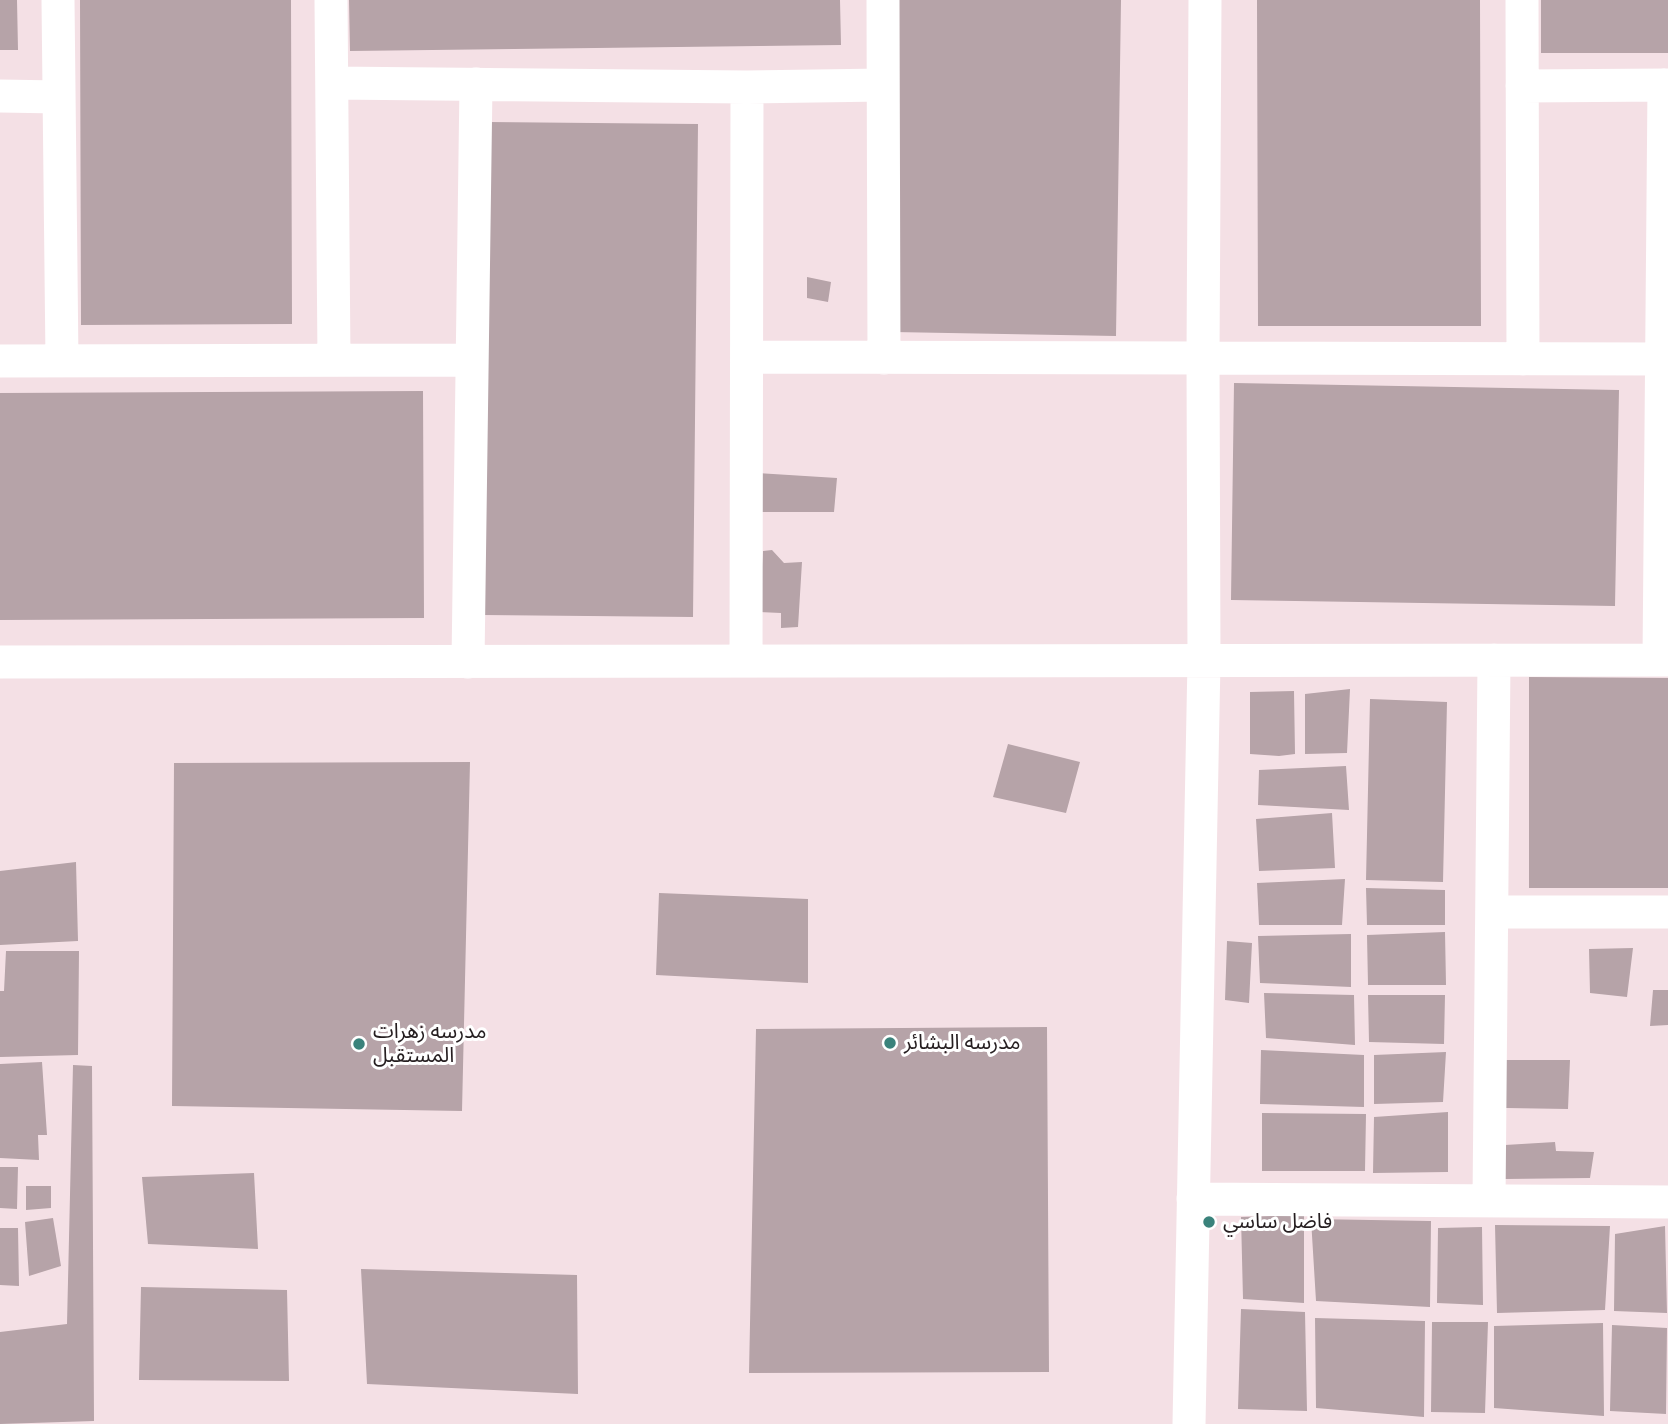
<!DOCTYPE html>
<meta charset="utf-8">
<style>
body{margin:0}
canvas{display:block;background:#f4e0e5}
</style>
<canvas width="1668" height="1424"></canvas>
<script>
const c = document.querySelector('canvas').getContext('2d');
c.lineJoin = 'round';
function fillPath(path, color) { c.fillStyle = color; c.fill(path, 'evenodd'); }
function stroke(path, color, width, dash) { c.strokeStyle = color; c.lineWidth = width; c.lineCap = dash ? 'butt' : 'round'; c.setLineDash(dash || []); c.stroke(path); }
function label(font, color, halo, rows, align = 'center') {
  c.font = font + ' "Fira Sans Condensed","Noto Sans Arabic",sans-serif'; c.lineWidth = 6; c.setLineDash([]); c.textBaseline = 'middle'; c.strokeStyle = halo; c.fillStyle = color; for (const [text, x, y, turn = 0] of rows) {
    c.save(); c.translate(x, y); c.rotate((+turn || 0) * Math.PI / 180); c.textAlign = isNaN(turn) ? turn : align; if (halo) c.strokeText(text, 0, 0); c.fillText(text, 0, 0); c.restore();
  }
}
const building = new Path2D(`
 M0,0H17L18,50H0Z
 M80,0H291L292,324L81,325Z
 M349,0H840L841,45L350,51Z
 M898,0H1121L1116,336L893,332Z
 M1257,0H1480L1481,326H1258Z
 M1541,0H1668V53H1541Z
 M488,122L698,124L693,617L483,615Z
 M807,277L831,282L828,302L807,298Z
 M1234,383L1619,390L1615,606L1231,600Z
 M423,391L424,618L0,620V393Z
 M757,473L837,478L834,512H759Z
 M772,550L784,563L802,562L798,627L781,628V613L759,612L763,551Z
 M1529,677L1668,678V888H1529Z
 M1350,689L1347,753L1305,754V694Z
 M1294,691L1295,754L1279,756L1250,754V692Z
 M1370,699L1447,702L1443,882L1366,880Z
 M1008,744L1080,762L1066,813L993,797Z
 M470,762L462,1111L172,1106L174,763Z
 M1346,766L1349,810L1258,805L1259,770Z
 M1332,813L1335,868L1259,871L1256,819Z
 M76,862L78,941L0,945V871Z
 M1345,879L1342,925H1259L1257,883Z
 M1366,888L1445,890V925H1367Z
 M659,893L808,899V983L656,975Z
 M1445,932L1446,985H1368L1367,935Z
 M1351,934V987L1260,983L1258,936Z
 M1227,941L1252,943L1249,1003L1225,1000Z
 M1633,948L1627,997L1590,993L1589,949Z
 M6,951H79L78,1055L0,1057V991H4Z
 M1653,990H1668V1025L1650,1026Z
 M1264,993L1354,995L1355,1045L1266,1038Z
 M1368,995H1445L1444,1044L1369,1042Z
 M1047,1027L1049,1372L749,1373L756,1029Z
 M1261,1050L1364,1055V1107L1260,1104Z
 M1446,1052L1443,1102L1374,1104V1055Z
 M1504,1060H1570L1568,1109L1506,1108Z
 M42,1062L47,1135H38L39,1160L0,1158V1064Z
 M73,1065L92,1066L94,1421L0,1424V1332L67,1324Z
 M1448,1112V1172L1373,1173L1374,1117Z
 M1262,1113L1366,1114L1365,1171H1262Z
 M1555,1142L1556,1151L1594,1152L1590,1178L1505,1179V1145Z
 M0,1167H18L17,1209L0,1208Z
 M254,1173L258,1249L148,1244L142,1177Z
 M26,1186H51V1208L26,1210Z
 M1304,1215V1303L1243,1299L1241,1217Z
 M53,1218L61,1266L29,1276L25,1222Z
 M1311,1219L1431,1221L1430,1307L1316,1301Z
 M1495,1225L1610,1226L1605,1310L1497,1313Z
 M1665,1226L1667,1313L1614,1311L1615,1234Z
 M1482,1227L1483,1305L1437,1303L1438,1228Z
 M0,1228H18L19,1286L0,1285Z
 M361,1269L577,1275L578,1394L367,1384Z
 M141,1287L287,1290L289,1381L139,1380Z
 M1241,1309L1305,1312L1307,1411L1238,1409Z
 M1315,1318L1425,1321L1424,1417L1316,1408Z
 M1432,1322H1488L1485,1413L1431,1412Z
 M1603,1323L1604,1416L1494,1408V1326Z
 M1612,1325L1667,1328L1666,1414L1610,1411Z`);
const minor = new Path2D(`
 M58,0L62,361
 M331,0L334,360
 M883,0L884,358
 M1522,0L1523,359
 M332,83L747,87L883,85
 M1522,86L1668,85
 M0,96L59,97
 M747,357L1663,359
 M0,361L472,360
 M1659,660L1664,85
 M746,661L747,87
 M0,662L1668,660
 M468,662L476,84
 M1493,912H1668
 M1193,1199L1668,1202
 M1489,1201L1494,660
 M1189,1424L1204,661L1203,358L1205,0`);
const markers = [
 [890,1043,7,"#3a827b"],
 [359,1044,7,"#3a827b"],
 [1209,1222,7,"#3a827b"]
];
const poiNames = [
 ["مدرسه زهرات",373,1032],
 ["المستقبل",373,1056],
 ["مدرسه البشائر",904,1043],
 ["فاضل ساسي",1223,1222]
];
fillPath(building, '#b6a3a8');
stroke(minor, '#fff', 33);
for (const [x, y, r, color] of markers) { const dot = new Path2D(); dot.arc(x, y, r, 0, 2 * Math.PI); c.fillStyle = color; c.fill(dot); stroke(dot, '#fff', 2.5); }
label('21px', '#251e20', '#fff', poiNames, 'left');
</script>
